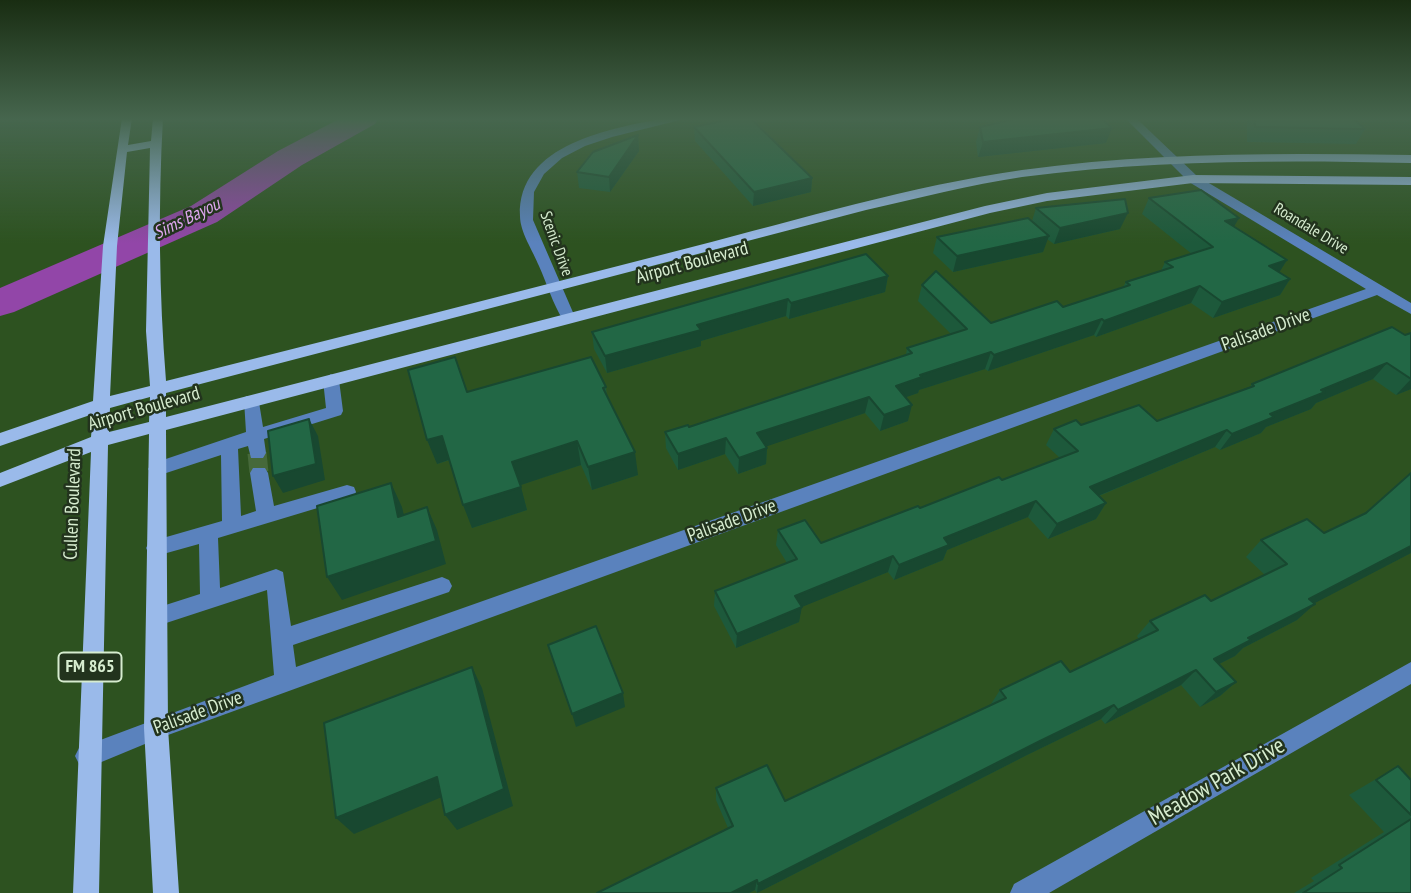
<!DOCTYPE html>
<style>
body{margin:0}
canvas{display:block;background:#2d5220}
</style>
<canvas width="1411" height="893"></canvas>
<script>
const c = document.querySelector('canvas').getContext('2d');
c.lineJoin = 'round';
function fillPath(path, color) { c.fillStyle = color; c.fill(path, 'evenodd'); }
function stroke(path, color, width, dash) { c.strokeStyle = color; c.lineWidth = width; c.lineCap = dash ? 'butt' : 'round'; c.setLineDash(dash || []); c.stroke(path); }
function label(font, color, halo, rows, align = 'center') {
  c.font = font + ' "PT Sans Narrow",sans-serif'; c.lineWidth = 5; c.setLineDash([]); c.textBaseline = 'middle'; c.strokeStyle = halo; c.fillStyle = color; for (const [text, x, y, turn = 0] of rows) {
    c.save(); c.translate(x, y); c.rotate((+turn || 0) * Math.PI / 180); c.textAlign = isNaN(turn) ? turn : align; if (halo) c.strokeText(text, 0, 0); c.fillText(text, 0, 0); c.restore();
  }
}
const river = new Path2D(`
 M341,118H379L375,124L302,165L217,222L14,312L0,316V288L191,206L278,151Z`);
const minorTunnel = new Path2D(`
 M257,453L259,473`);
const minor = new Path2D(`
 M666,118H688L612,137L585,146L562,158L544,174L534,192L533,220L575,317L573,320H563C553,304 547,284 539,266C533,251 520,232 520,216C517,144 612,128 666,118Z
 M1125,118H1136L1197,176L1411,303V314L1377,295L157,739L87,768L79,764L75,756L79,748L274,675L267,590L157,626L150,624L147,617L150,610L200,594L199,544L156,556L149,554L146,548L149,542L222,521L221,455L157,476L151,474L148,469L151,464L246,432L244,400L246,396H258L263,427L326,408L323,380L331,374L339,380L343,411L341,415L264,439L266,453L263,458H251L248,446L238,449L241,516L256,511L250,473L253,468H265L268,473L274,506L347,485L354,487L356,492L354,497L218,538L220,588L276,569L283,572L291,626L442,577L449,580L452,586L449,592L293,645L296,667L1366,289L1189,182Z
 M1411,662V684L1049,893H1010L1014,884Z`);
const major = new Path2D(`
 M122,118H132L128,145L151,141L153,118H163C158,205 159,294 166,381C341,337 517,292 692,247C801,219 910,186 1022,170C1151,152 1281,153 1411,155V163C1281,160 1151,160 1022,177C970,185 918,198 866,210L166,393V417L985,206L1047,193L1193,175L1411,177V185L1193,183L1047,201L990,213L166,430L168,728L179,893H153L144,728L149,434L108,445L99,893H73L91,452L0,487V473L91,437L93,414L0,446V433L93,401L103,246ZM150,148L146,331L150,386L110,396L117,246L127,152ZM150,397L149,422L109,432L110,408Z`);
const wall = new Path2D(`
 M1249,118H1255L1365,129L1356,144L1247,142V122Z
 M694,127L812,178L811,192L753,206L695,141Z
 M980,127L1106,143L978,157L976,142Z
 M638,135L639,151L610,192L579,188L577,172Z
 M1149,198L1235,227L1287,260L1279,272L1290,279L1280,295L1213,318L1191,303L1096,337L1094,335L988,371L985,369L919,390L918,393L906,397L908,421L880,431L865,413L766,446L767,448L766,464L738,474L725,454L678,470L666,448L665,432L689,427L906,355L907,348L951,334L918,301L922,285L991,323L1063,307L1123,287L1126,282L1161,271L1165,262L1192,254L1142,214Z
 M1036,208L1120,229L1054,244L1047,239L1043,252L953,272L933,253L937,237L1032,221Z
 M888,276L885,292L789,319L786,316L701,341V346L607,373L594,349L592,332Z
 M1411,333V389L1396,395L1373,379L1316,403L1311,409L1266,427L1261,433L1220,450L1215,447L1099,496L1106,503L1096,519L1048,539L1028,517L947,550L943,560L894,580L888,572L801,607L799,622L736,648L714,606L715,591L787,563L776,545L778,530L821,543L920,508L1002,480L1060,458L1046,445L1054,429L1081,425L1157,421L1250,387L1252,384Z
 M606,387L607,397L638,475L592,490L581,465L520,485L527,510L472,528L450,460L437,464L467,392Z
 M1411,473V553L1314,603L1297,620L1243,648L1235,656L1219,664L1236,682L1220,696L1200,707L1181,685L1105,724L1101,719L1027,755L757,893L755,890L749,893H597L728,828L716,800V788L785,801L992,705L991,704L1000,690L1070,672L1139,639L1137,636L1150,621L1211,601L1265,575L1246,557L1261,540L1324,533L1366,513Z
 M1398,766L1411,780V893H1294L1314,881L1311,878L1384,832L1349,795Z`);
const shadedWall = new Path2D(`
 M1112,128L1106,143L978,157L983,142Z
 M638,135L639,151L610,192L609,177Z
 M812,178L811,192L753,206L754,192Z
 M1128,213L1120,229L1054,244L1060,228Z
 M1239,218L1230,234L1225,221Z
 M1049,236L1043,252L953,272L957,256Z
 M1287,260L1277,276L1269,266Z
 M888,276L885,292L789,319L791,303Z
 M1290,279L1280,295L1213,318L1222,302Z
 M1200,286L1191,303L1096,337L1104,321Z
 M788,299L786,316L701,341V346L607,373L605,356L697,325Z
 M1102,319L1094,335L988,371L994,355Z
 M991,352L985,369L919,390L918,393L892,402L896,386L920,375Z
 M1387,363L1373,379L1316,403L1311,409L1266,427L1261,433L1220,450L1232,434L1321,390Z
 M1411,379V389L1396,395Z
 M869,397L865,413L756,450L757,433Z
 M912,405L908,421L880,431L884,415Z
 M309,419L318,436L325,480L283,493L273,476Z
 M1227,430L1215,447L1081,503L1090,487Z
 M442,436L451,459L437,464L427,440Z
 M726,438L725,454L678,470V454Z
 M577,441L581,465L518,486L512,462Z
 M767,448L766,464L738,474L739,458Z
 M635,452L638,475L592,490L588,467Z
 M391,483L402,507L410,540L398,517Z
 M521,487L527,510L472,528L463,505Z
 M1036,501L1028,517L947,550L943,560L894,580L899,565L944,538Z
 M1106,503L1096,519L1048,539L1057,524Z
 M427,507L437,530L446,564L342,600L327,577Z
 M1411,546V553L1292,615L1309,599Z
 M893,556L888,572L792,611L795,596Z
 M1315,604L1297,620L1243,648L1235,656L1199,674L1214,659L1248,638Z
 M802,607L799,622L736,648L737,634Z
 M472,667L482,688L513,806L457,830L445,815Z
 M1196,670L1181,685L1105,724L1118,710Z
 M1236,682L1220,696L1200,707L1216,692Z
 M623,693L625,707L576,727L572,714Z
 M1114,705L1101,719L1027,755L757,893L758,884L1038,742Z
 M437,777L449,794L354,834L336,818Z
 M757,880L755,890L749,893H731Z`);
const building = new Path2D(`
 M736,118H750L812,178L754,192L694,127Z
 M1019,118H1101L1112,128L983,142L980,127Z
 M1255,118H1353L1365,129L1255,127Z
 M638,135L609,177L577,172L593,152Z
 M1201,190L1239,218L1225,221L1287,260L1269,266L1290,279L1222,302L1200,286L1104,321L1102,319L994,355L991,352L920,375L922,377L896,386L912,405L884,415L869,397L757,433L767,448L739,458L726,438L678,454L665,432L688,425L689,427L912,353L907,348L967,329L922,285L936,271L991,323L1057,301L1063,307L1130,285L1126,282L1173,267L1165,262L1213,247L1149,198Z
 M1125,199L1128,213L1060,228L1036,208Z
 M1028,218L1049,236L957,256L937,237Z
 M866,254L888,276L791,303L788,299L697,325L701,330L605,356L592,332Z
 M1392,327L1405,335L1411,333V379L1387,363L1321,390L1325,392L1270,414L1274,417L1232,434L1227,430L1090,487L1106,503L1057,524L1036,501L944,538L949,545L899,565L893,556L795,596L802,607L737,634L715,591L797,559L778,530L805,520L821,543L918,506L920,508L999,477L1002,480L1078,451L1054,429L1076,420L1081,425L1139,405L1157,421L1254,386L1252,384Z
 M455,357L467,392L591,357L606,387L603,388L635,452L588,467L577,441L512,462L521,487L463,505L442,436L427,440L408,370Z
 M309,419L316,464L273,476L268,431Z
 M1411,473V546L1309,599L1315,604L1248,638L1251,640L1214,659L1236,682L1216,692L1196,670L1118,710L1114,705L1038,742L758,884L757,880L731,893H597L733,826L716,788L767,765L785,801L1006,698L1000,690L1061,661L1070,672L1158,630L1150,621L1205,595L1211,601L1287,564L1261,540L1307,519L1324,533L1366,513Z
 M391,483L398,517L427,507L436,541L327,577L317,506Z
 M596,626L623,693L572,714L548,645Z
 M472,667L504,789L445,815L437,777L336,818L324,723Z
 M1398,766L1411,780V815L1376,780Z
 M1411,819V893H1303L1342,868L1339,865Z`);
const farStreetnames = [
 ["Roandale Drive",1311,229,31],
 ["Scenic Drive",556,244,70]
];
const farWaternames = [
 ["Sims Bayou",187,219,-26]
];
const shields = [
 [90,667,63]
];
const shieldNames = [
 ["FM 865",90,667]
];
const streetNames = [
 ["Airport Boulevard",692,263,-15],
 ["Palisade Drive",1266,330,-20],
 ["Airport Boulevard",144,409,-16],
 ["Cullen Boulevard",73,504,-88],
 ["Palisade Drive",732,521,-20],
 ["Palisade Drive",198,713,-20]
];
const nearStreetnames = [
 ["Meadow Park Drive",1217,782,-30]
];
fillPath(river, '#9246a8');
stroke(minorTunnel, '#46693a', 19, [19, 10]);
fillPath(minor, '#5a82bd');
fillPath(major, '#9abaea');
fillPath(wall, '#1d593b');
fillPath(shadedWall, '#184830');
fillPath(building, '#226745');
stroke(building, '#184830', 2);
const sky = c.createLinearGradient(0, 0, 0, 243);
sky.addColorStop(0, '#192d12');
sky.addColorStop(0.49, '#46664e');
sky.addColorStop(1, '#46664e00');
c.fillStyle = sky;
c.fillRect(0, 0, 1411, 243);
label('16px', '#d6eccf', '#22331d', farStreetnames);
label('italic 18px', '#dfa7f0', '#22331d', farWaternames);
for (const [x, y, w] of shields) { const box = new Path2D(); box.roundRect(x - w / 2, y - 14.5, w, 29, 5); c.fillStyle = '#22331d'; c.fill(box); stroke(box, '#d6eccf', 2); }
label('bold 18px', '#d6eccf', null, shieldNames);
label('19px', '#d6eccf', '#22331d', streetNames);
label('23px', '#d6eccf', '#22331d', nearStreetnames);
</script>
